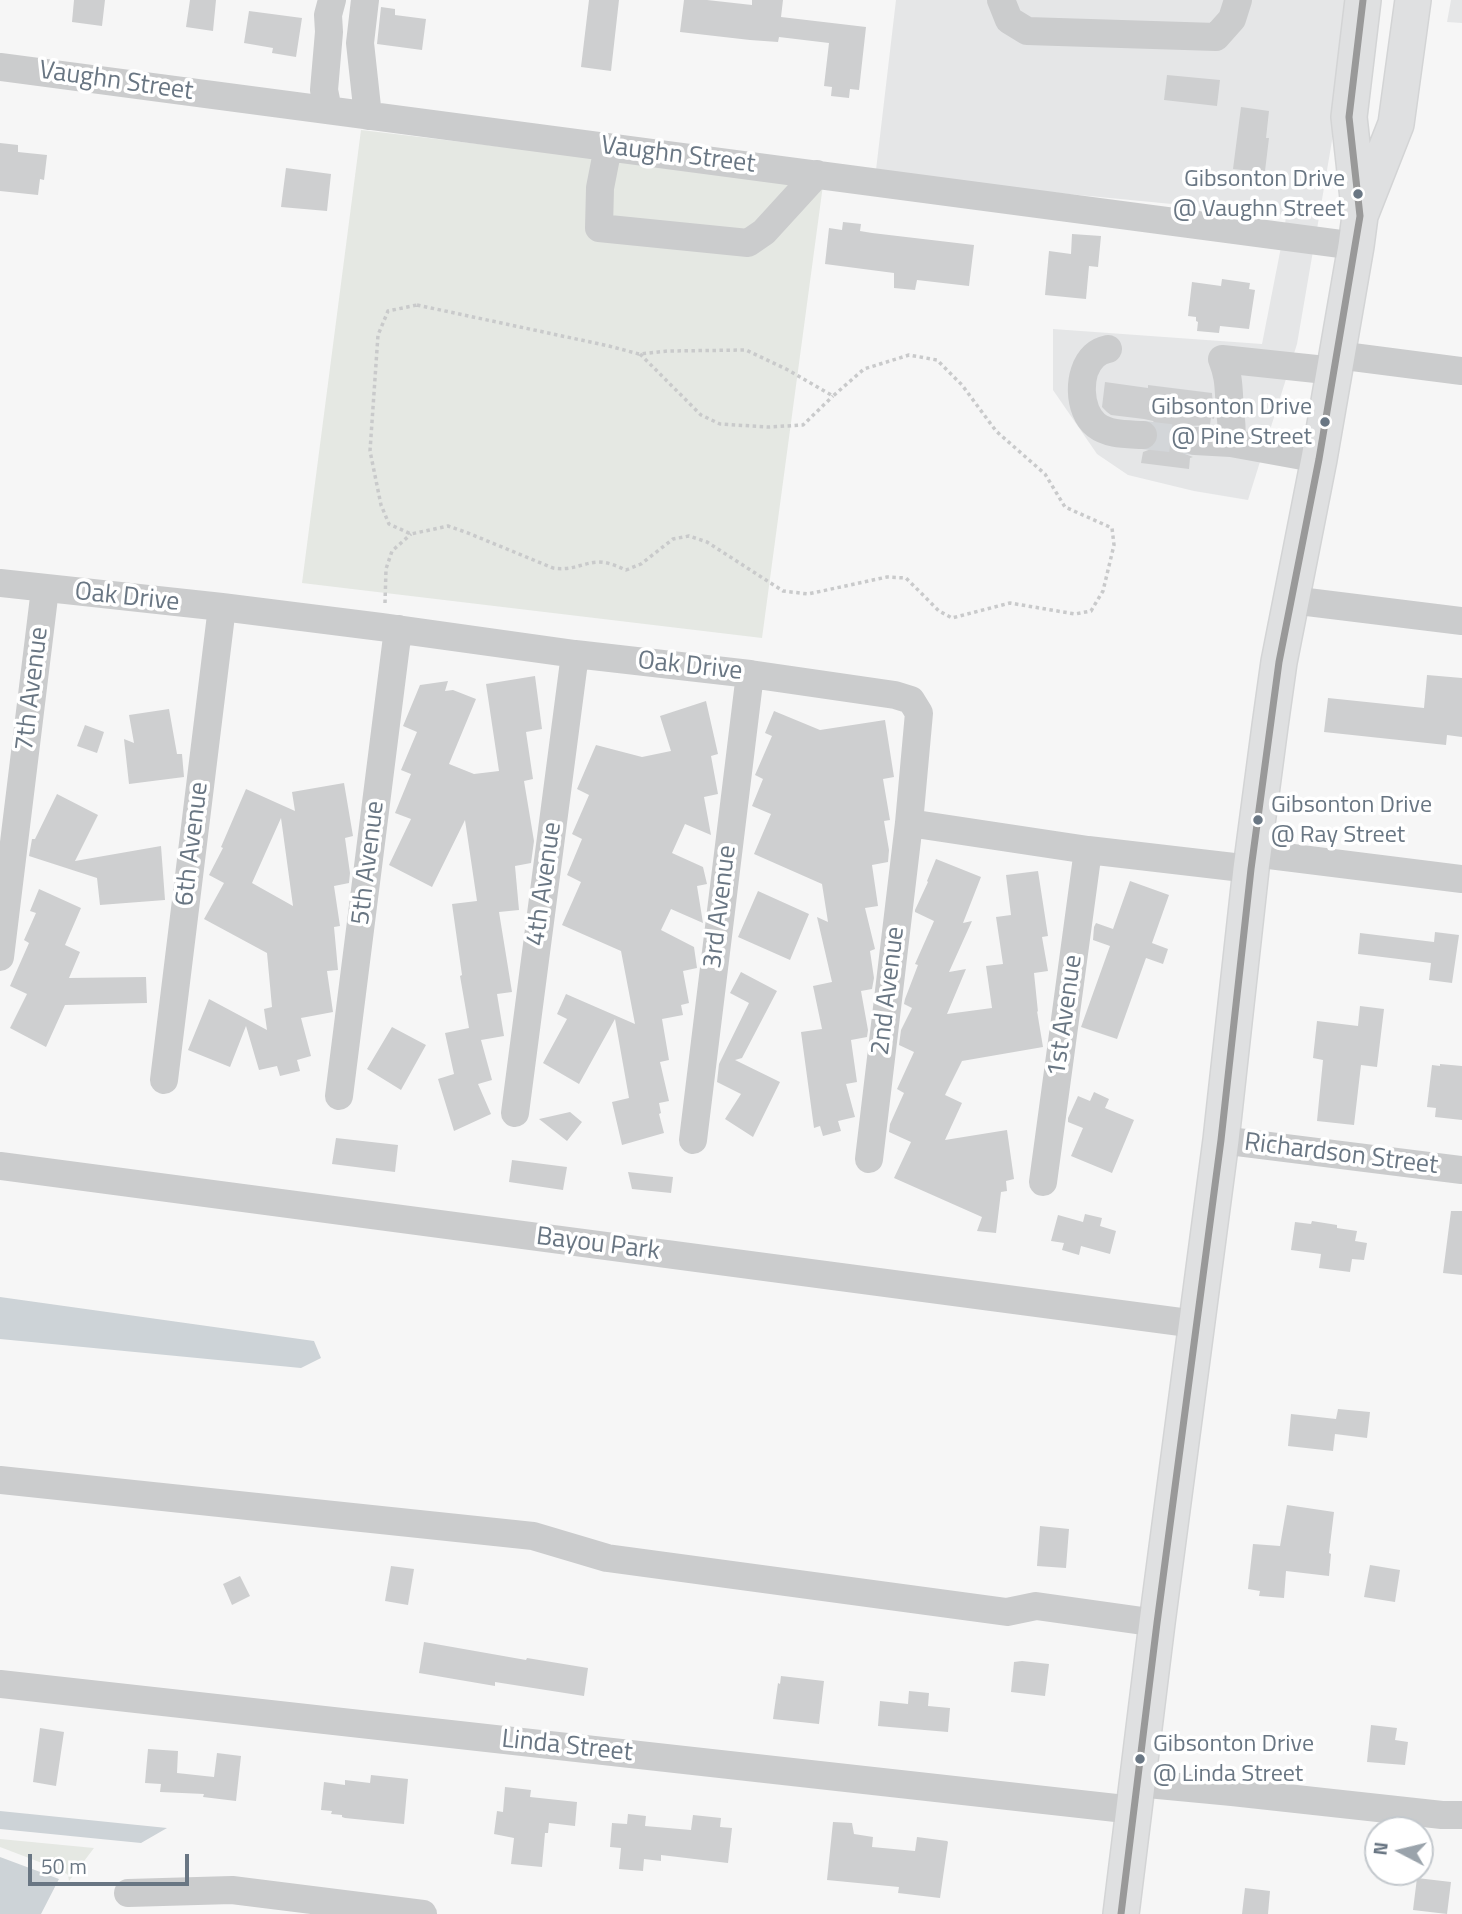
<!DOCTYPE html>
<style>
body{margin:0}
#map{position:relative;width:1462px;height:1914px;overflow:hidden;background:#f6f6f6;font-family:"Titillium Web",sans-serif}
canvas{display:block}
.north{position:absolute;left:1364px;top:1816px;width:70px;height:70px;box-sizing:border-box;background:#fff;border:2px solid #c3c8cd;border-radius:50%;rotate:277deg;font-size:19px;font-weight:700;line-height:28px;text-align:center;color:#697683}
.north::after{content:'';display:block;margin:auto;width:24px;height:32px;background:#9aa3ab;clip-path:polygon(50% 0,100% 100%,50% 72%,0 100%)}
.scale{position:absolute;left:28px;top:1854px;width:161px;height:32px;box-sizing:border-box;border:4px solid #697683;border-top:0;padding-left:9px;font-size:21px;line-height:24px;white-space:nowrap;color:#697683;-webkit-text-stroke:5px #fff;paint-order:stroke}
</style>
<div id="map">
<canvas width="1462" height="1914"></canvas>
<div class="north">N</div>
<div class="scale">50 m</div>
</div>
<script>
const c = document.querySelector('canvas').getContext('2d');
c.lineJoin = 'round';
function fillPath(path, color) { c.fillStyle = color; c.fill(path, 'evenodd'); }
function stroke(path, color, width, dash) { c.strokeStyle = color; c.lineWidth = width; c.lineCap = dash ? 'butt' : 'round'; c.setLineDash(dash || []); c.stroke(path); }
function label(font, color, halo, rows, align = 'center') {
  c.font = font + ' "Titillium Web",sans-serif'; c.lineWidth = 7; c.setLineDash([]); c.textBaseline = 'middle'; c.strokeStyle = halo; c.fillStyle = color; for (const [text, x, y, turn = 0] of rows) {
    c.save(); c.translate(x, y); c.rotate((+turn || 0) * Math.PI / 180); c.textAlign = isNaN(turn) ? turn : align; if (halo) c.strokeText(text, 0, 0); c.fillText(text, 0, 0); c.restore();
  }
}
const built = new Path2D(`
 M896,0H1351L1336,117L1317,229L1285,225L1286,215L1058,193L876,170Z
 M1451,0H1462V23L1447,22Z
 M1281,247L1313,251L1297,344L1248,500L1194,491L1128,475L1097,454L1053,390V329L1262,344Z`);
const green = new Path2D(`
 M361,130L823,185L762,638L302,583Z
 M0,1839L94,1848L69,1881L68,1875L63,1871L0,1847Z`);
const water = new Path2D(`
 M0,1297L314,1341L321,1358L301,1368L0,1339Z
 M0,1811L167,1828L141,1843L0,1829Z
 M0,1857L59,1879L41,1914H0Z`);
const building = new Path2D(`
 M74,0H105L102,26L72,22Z
 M190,0H216L213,31L186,27Z
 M589,0H619L611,71L581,67Z
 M684,0H707L752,5V0H783L781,17L866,27L859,90L850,89L849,98L831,96L832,87L824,86L829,43L779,37L778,42L750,40L680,32Z
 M381,7L395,9V15L426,19L422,50L377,44Z
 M249,11L302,18L296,57L272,53L273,48L244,43Z
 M1167,75L1220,80L1217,106L1164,100Z
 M1241,107L1269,111L1266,138H1269L1265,171L1260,170V172L1233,169Z
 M0,143L18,145V152L47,155L44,180L40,179L38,195L0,191Z
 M286,168L331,174L327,211L281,207Z
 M843,222L861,224L860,231L872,233L974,245L969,286L917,280L915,290L894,288V273L825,264L829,228L842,230Z
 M1072,234L1101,236L1098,267L1089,266L1086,299L1045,295L1049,251L1071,254Z
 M1222,279L1250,283L1249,289L1255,290L1249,329L1220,326L1219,333L1197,331L1198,322L1196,321V317L1188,316L1192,282L1221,286Z
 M1105,382L1148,388V385L1212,393L1214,419L1211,418L1210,425L1188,426L1182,431L1179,439L1181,449L1185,454L1193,457L1190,458L1189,469L1141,463L1143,452L1151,449L1157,443L1160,435L1158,428L1153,421L1144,419L1111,415L1107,412L1102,407Z
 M1427,675L1462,678V737L1447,735L1446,745L1324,732L1328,698L1424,708Z
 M535,676L542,729L526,732L533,779L524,781L534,841L531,863L515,866L519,910L499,912L512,992L497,994L504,1036L481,1040L492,1080L478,1084L491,1114L454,1131L438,1079L454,1074L445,1033L469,1028L460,976L462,975L452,904L477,901L465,820L432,887L389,865L411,819L395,813L411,774L401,770L417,732L403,726L420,685L448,681L445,691L453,690L476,699L449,764L474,774L499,771L486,684Z
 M706,701L718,754L711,756L718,794L704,797L711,835L685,824L672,853L703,867L707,884L697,886L703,923L671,909L661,930L694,947L697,968L683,971L689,1003L681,1005L683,1015L662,1019L669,1060L660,1062L669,1101L659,1103L661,1113L659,1114L664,1133L622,1145L612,1102L629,1098L615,1019L579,1084L543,1063L567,1019L557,1014L566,994L635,1024L621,951L562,925L581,882L567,875L582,839L572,834L589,795L577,789L596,745L642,757L671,751L660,716Z
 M169,709L177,754H182L184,777L129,784L124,739L134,743L129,715Z
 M774,711L820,730L885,720L894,777L883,779L890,820L884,821L889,850L888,862L872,865L878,906L865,908L875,949L870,951L874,978L872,989L861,991L868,1030L867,1037L851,1040L857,1082L846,1084L855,1117L838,1121L841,1131L823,1136L820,1126L814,1128L801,1032L822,1029L813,986L832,982L817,917L828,922L822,884L754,854L771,814L752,806L763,779L755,775L772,736L765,733Z
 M85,725L104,732L97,753L77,746Z
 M344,783L353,836L345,838L350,873L349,883L334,886L340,926L334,927L338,970L327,971L333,1012L301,1018L311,1056L297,1060L300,1071L280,1076L277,1066L259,1070L246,1026L230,1067L188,1050L209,999L267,1030L264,1009L272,1007L267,953L204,919L224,883L209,875L223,848L221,847L246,789L295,811L292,792ZM281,818L293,906L252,883Z
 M57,794L98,815L75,861L161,846L165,900L100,905L97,878L29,856L32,839H35Z
 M936,859L981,877L963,923L972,921L949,972L966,969L947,1014L992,1008L986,966L1003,964L996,917L1011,915L1006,875L1038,871L1048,936L1042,937L1048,971L1034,973L1038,1012L1037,1011L1043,1047L962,1061L945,1095L962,1103L945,1140L1007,1130L1014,1179L1006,1181L1007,1191L1001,1192L996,1233L977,1231L982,1217L894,1178L911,1142L889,1132L890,1124L904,1093L897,1089L914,1052L899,1045L901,1030L912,1008L904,1004L905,999L918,965L915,964L934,921L915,912V910L928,882L927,881Z
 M1130,881L1169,895L1152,943L1168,949L1163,964L1146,958L1117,1039L1081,1027L1110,946L1093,940L1094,927L1096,923L1113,929Z
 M39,889L81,908L65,945L80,952L69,978L146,977L147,1003L65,1005L46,1047L10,1028L27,994L10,986L29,943L24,940L36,913L30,911Z
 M758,891L809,914L790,960L738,937Z
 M1435,932L1459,935L1452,983L1429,980L1431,963L1358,954L1360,933L1434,942Z
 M741,972L777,991L742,1058L735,1060L780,1082L753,1137L725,1119L741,1094L717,1082L719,1064L749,1003L730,993Z
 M1360,1006L1384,1009L1377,1067L1361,1065L1354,1125L1317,1121L1323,1060L1313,1058L1317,1021L1358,1026Z
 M392,1027L426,1045L401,1090L367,1069Z
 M1440,1064L1462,1066V1120L1435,1117L1436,1108L1427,1107L1432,1065L1440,1066Z
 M1094,1092L1109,1099L1105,1108L1134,1120L1112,1173L1071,1156L1083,1128L1068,1122V1118L1078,1096L1090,1101Z
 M570,1112L582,1122L567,1141L539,1119Z
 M336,1138L398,1145L395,1172L332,1164Z
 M512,1160L567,1167L563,1190L509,1182Z
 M628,1172L673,1177L671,1193L632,1189Z
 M1451,1211H1462V1275L1443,1273Z
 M1085,1214L1102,1218L1100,1226L1116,1231L1110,1254L1081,1246L1079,1255L1062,1250L1064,1243L1051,1241L1058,1215L1083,1222Z
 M1312,1221L1337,1225V1228L1357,1231L1355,1241L1367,1243L1364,1260L1352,1259L1350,1272L1319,1268L1321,1254L1291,1250L1295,1222L1311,1224Z
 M1338,1409L1370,1412L1367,1438L1335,1434L1333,1451L1288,1446L1291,1414L1336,1419Z
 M1287,1505L1334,1512L1329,1553L1331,1554L1329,1576L1286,1571L1284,1598L1259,1596L1260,1591L1248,1589L1253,1544L1280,1546Z
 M1040,1526L1069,1529L1066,1568L1037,1566Z
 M1370,1565L1400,1570L1395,1602L1364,1597Z
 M391,1566L414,1569L408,1605L385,1601Z
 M240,1576L250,1596L232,1605L223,1584Z
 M424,1642L526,1660L527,1658L588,1668L584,1696L495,1682V1686L419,1673Z
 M1022,1661L1049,1664L1045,1696L1011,1692L1014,1662Z
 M781,1676L824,1681L819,1724L773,1719L778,1683L780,1684Z
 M909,1691L929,1693L928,1706L950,1708L948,1732L878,1726L880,1701L908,1704Z
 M1371,1725L1397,1728L1395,1740L1408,1742L1405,1765L1367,1762Z
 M40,1728L64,1732L56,1786L33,1782Z
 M148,1749L178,1751L177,1773L214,1777L217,1753L241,1756L236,1801L203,1797L204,1794L160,1792L161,1784L145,1783Z
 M371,1775L408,1779L404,1824L345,1818L342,1817V1815L331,1814L332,1811L321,1810L324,1782L345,1785V1780L370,1783Z
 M505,1787L531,1790L530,1797L577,1802L575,1826L549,1823L548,1833H545L542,1867L511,1864L514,1838L494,1834L497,1811L503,1812Z
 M628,1814L646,1816L645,1826L691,1830L693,1815L721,1818L720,1827L732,1828L728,1863L661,1855V1861L644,1859L643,1871L619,1869L621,1848L610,1847L612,1823L627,1824Z
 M833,1822L852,1823L854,1834L873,1837L872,1847L915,1851L917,1837L947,1841L948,1842L940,1898L898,1893L899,1887L827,1880Z
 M1417,1878L1451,1882L1447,1914L1413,1910Z
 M1245,1888L1270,1891L1268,1914H1242Z`);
const minorTunnel = new Path2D(`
 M1143,435L1195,441`);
const path = new Path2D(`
 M417,305L609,346L639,354L668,351L746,350L788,370L833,396L864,369L909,355L937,360L962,385L996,431L1045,474L1065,507L1112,528L1114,545L1103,591L1091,611L1075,614L1010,603L952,618L939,611L906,578L887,577L808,594L783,591L707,542L689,536L673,539L641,564L626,570C617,566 608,562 598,562C582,563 572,571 553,568L468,533L448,526L411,534L389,524L381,505L370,451L378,335L388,311Z
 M640,354L701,415L720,424L768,427L803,425L833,396
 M385,603L386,569L392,551L411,534`);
const minor = new Path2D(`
 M365,0L360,43L368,116
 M1001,0L1009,20L1027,31L1216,37L1232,19L1238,0
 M0,67L1356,246
 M328,110L324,90L329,32L328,15L332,0
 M608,147L600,188L599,228L748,243L764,232L817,174
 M1108,349C1103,350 1098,352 1094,356C1077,372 1078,411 1096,425C1109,435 1126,434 1143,435
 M1337,355L1462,371
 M1195,441L1231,443L1319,459
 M1231,443C1233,431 1231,421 1230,409C1228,388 1230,380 1222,359L1335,371
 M0,583L222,607L381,627L575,654L750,674L895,695L911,700L919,713L909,823L869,1159
 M1291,600L1462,621
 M909,823L1088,850L1251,869
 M1253,853L1462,879
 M0,957L45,589
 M164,1080L222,607
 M339,1096L398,629
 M515,1113L575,654
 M693,1140L750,674
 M1221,1140L1462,1170
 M0,1166L1196,1324
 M1043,1182L1088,850
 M0,1480L533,1536L607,1558L1007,1612L1036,1606L1157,1623
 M0,1684L1134,1810
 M1137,1783L1232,1792L1442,1815H1462
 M128,1893L232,1890L423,1914`);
const major = new Path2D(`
 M1361,213L1396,124L1413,0
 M1121,1914L1157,1623L1221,1140L1251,869L1270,726L1279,662L1319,459L1356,246L1360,216L1349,117L1363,0`);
const bus1 = new Path2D(`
 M1121,1914L1157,1623L1221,1140L1251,869L1279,662L1319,459L1360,216L1349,117L1363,0`);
const markers = [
 [1358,194,6,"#697683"],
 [1325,422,6,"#697683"],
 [1258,820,6,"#697683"],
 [1140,1759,6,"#697683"]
];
const busNames = [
 ["Gibsonton Drive",1345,180],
 ["@ Vaughn Street",1345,210],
 ["Gibsonton Drive",1312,408],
 ["@ Pine Street",1312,438],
 ["Gibsonton Drive",1271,806,"left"],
 ["@ Ray Street",1271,836,"left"],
 ["Gibsonton Drive",1153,1745,"left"],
 ["@ Linda Street",1153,1775,"left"]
];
const streetNames = [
 ["Vaughn Street",116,82,8],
 ["Vaughn Street",678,156,7],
 ["Oak Drive",127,598,6],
 ["Oak Drive",690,667,6],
 ["7th Avenue",33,689,-83],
 ["6th Avenue",193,844,-83],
 ["5th Avenue",369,863,-83],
 ["4th Avenue",545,884,-82],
 ["3rd Avenue",721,907,-83],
 ["2nd Avenue",889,991,-83],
 ["1st Avenue",1066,1016,-82],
 ["Richardson Street",1341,1155,7],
 ["Bayou Park",598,1245,7],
 ["Linda Street",567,1747,6]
];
fillPath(built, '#e5e6e7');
fillPath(green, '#e5e8e3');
fillPath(water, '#cdd3d7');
fillPath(building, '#cecfd0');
stroke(minorTunnel, '#d3d6d9', 28, [28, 14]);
stroke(major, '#d3d4d5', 38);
stroke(path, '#c9cacb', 3.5, [3.5, 3.5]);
stroke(minor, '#cbcccd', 28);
stroke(major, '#dfe0e1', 35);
stroke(bus1, '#999', 7);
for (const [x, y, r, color] of markers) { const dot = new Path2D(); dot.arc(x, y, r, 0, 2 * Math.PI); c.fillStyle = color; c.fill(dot); stroke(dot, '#fff', 2.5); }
label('24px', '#697683', '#fff', busNames, 'right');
label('26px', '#697683', '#fff', streetNames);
</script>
